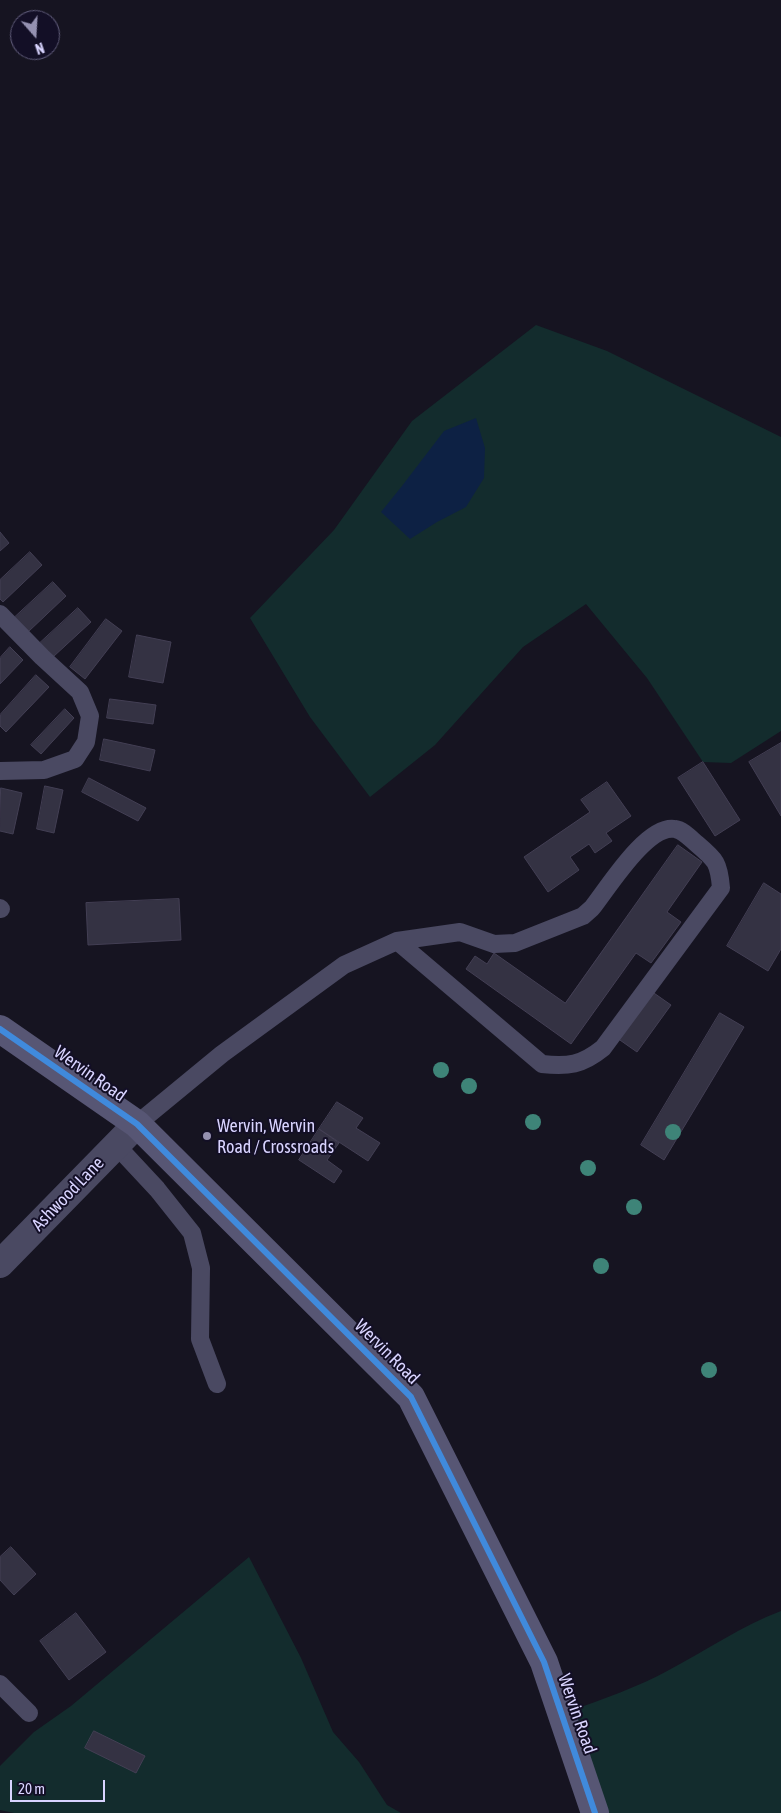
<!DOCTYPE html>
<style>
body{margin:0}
#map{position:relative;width:781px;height:1813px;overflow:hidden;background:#161421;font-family:"Asap Condensed",sans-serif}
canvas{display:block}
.north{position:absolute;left:10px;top:10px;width:50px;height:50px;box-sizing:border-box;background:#130f26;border:1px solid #625e7d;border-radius:50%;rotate:161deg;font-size:14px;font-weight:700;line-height:20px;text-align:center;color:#d9d4ff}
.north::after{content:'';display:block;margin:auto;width:18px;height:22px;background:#9591b1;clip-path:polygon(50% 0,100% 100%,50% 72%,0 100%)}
.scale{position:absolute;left:10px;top:1780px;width:95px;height:22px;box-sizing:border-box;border:2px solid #d9d4ff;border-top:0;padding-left:6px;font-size:15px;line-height:18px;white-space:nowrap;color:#d9d4ff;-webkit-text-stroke:4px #130f26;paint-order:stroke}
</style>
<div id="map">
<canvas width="781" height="1813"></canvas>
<div class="north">N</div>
<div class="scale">20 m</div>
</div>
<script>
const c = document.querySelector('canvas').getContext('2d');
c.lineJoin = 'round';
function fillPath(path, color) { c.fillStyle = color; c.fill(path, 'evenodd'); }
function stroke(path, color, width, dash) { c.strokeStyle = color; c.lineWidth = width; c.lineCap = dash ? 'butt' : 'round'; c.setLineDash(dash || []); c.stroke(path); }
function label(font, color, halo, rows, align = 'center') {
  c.font = font + ' "Asap Condensed",sans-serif'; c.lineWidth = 4; c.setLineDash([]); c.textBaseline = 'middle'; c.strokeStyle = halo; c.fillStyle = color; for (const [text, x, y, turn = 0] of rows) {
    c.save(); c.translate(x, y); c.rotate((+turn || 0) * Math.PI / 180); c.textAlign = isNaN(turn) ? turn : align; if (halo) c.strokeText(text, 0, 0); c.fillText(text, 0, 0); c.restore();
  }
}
const green = new Path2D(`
 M536,325L607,351L781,437V731L731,763L703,762L647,678L586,604L523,647L435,745L370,797L310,717L250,618L334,530L412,421Z
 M249,1557L301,1658L333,1732L359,1762L387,1805L401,1813H14L0,1810V1766L34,1732L71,1706Z
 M781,1611V1813H607L570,1711C603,1699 638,1687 669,1670C707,1650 741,1626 781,1611Z`);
const water = new Path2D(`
 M476,418L485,448L484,478L466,507L437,522L410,539L381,512L402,486L444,431Z`);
const building = new Path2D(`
 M0,532L9,543L0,551Z
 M30,552L42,565L3,602L0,599V580Z
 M53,582L66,596L28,632L14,618Z
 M78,608L91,622L53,657L40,643Z
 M106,619L122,631L85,679L70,667Z
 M137,635L171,642L163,683L129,677Z
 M10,647L23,660L0,684V658Z
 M36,675L49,687L6,732L0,726V715Z
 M110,699L156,705L153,724L107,718Z
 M65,709L74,718L41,754L31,745Z
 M104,739L155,750L150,771L100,760Z
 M781,743V816L749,762Z
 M703,762L740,820L715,836L678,778Z
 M89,778L146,808L138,821L82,792Z
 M607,782L631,816L606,833L612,841L595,853L589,844L570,857L579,870L548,892L524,857L590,812L581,800Z
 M45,786L63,790L54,833L37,829Z
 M1,788L22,793L13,834L0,831Z
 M678,845L702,862L667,912L681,922L651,963L636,953L571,1044L466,969L475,956L487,964L494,953L565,1003Z
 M764,883L781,894V949L768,971L727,946Z
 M179,899L181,940L88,945L86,903Z
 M651,991L671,1005L637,1052L617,1038Z
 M720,1013L744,1027L664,1160L641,1145Z
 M337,1102L363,1118L356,1128L380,1143L368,1161L319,1129Z
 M319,1129L339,1143L327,1160L342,1171L334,1183L299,1160Z
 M11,1547L36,1574L14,1595L0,1580V1557Z
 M76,1613L106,1652L69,1680L40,1641Z
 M94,1731L145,1756L136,1773L85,1748Z`);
const lane = new Path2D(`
 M0,614L42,657L80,692L90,716L86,742L75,759L44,770L0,771
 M0,908L1,909
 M137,1124L222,1054L344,965L397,941L460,932L494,944L515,943L583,916L592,908C608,888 647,824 675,829C683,830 691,839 697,844C716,860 719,863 721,888L603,1048C582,1065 568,1067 542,1064L397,941
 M116,1145L157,1189L192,1233L201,1268L200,1339L217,1384
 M0,1684L29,1713`);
const street = new Path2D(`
 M0,1264L137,1124`);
const secondary = new Path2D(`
 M0,1029L137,1124L411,1397L544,1662L595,1813`);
const cycleway = new Path2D(`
 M0,1029L137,1124L411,1397L544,1662L595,1813`);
const trees = [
 [441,1070],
 [469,1086],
 [533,1122],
 [673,1132],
 [588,1168],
 [634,1207],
 [601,1266],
 [709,1370]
];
const markers = [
 [207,1136,5,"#9591b1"]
];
const streetNames = [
 ["Wervin Road",90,1074,35],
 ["Ashwood Lane",68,1194,-46],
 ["Wervin Road",387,1352,45],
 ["Wervin Road",577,1714,71]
];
const poiNames = [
 ["Wervin, Wervin",217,1126],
 ["Road / Crossroads",217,1147]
];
fillPath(green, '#132c2d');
fillPath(water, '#0d2144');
fillPath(building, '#343243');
stroke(building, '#433f54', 1);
stroke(lane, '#4a4962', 18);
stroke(street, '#4a4962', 28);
stroke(secondary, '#575674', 28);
stroke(cycleway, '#408adc', 6);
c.fillStyle = '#3e8478';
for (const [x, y] of trees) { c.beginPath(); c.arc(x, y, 8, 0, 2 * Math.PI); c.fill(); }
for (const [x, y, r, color] of markers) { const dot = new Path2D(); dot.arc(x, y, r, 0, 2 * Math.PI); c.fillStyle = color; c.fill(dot); stroke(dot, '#130f26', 2); }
label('18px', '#d9d4ff', '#130f26', streetNames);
label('18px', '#d9d4ff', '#130f26', poiNames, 'left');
</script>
